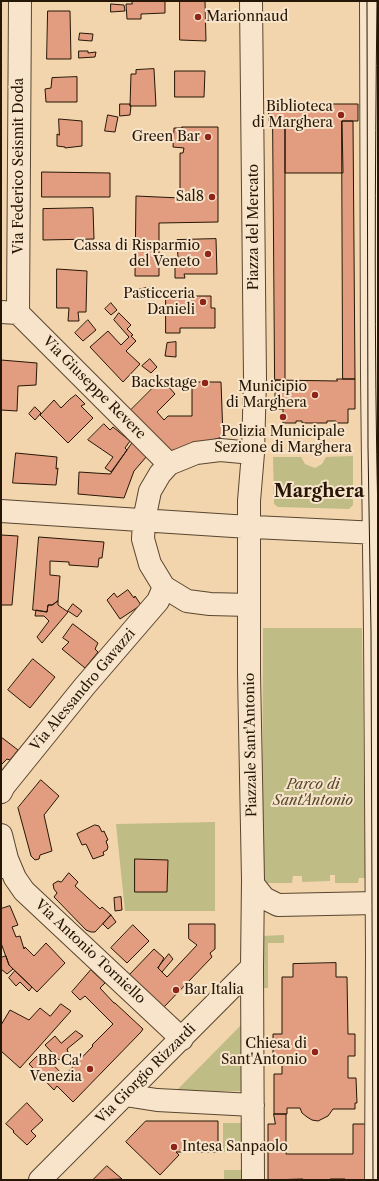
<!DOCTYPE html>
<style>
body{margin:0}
#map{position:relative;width:379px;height:1181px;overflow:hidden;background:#f3d5ad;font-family:"Libre Caslon Text",serif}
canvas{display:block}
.frame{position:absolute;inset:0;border:2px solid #251606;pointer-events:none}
</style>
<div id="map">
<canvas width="379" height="1181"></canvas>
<div class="frame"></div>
</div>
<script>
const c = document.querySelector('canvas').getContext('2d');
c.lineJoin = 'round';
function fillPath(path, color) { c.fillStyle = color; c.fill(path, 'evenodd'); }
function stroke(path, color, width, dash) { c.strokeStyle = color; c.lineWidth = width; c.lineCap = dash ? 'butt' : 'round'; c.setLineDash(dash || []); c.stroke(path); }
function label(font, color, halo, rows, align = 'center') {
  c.font = font + ' "Libre Caslon Text",serif'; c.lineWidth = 4; c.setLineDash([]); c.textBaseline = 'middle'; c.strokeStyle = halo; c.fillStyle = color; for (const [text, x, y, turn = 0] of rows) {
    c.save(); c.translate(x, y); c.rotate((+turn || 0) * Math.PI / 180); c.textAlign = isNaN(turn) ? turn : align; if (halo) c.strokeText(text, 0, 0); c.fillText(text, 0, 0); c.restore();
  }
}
const green = new Path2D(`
 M353,456V505L349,509L278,507L274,504L273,457H301L305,464L315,468L322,464L326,457Z
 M263,628H362L365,878H359L358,883H335V875H330V881L302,882V876H293L292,883H262Z
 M215,822V911H125L116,824ZM136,860H167V892H135Z
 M284,935V943H268V988H260V936Z
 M246,1020V1091L175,1092Z
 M223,1123H245V1152H223Z
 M224,1170H245V1180H224Z`);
const building = new Path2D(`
 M132,1H165V13L141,14V19H127L126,4H132Z
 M180,1H205L206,41L180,40Z
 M111,4L124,5L125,11L111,12Z
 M48,11H70L71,59H47Z
 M80,33L93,34L92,41L79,40Z
 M79,51H88V53L96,52L95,57L79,58Z
 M154,69L156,106H130L131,74H136V70Z
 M175,71H205L204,97H175Z
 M77,77V102H46L45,89L51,88L52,78Z
 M120,104H130V106H131L130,115L120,116Z
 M269,104H358V121H342L343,173H285V121H269Z
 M108,115L118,117L115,132L105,131Z
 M59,119L82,121V146L65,148V147L57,146V134L59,135Z
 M273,121H285V380H275Z
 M342,121H353L355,379H343Z
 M182,127H218V222L159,223V276H135L136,196L180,198V153H183L184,148L173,147L174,128H182Z
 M42,172L110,173V197H42Z
 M93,208L94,239L43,240V209Z
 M216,239L217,274H184L185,278H175V259L178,258L177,240Z
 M57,269L87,271L86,312H78L79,321H68L69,308H57Z
 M150,287L152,293L140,297L138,290Z
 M166,290H179V296H211V308H215V328H180V333H166Z
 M111,303L117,310L111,315L105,309Z
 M119,313L131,325L127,329L133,335L131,336L136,341L126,351L140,364L123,382L90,347L108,331L121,345L129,337L114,320Z
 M88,320L96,330L83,341L75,333Z
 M176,342V357L165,356L167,343Z
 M150,359L157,367L151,373L142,366Z
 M1,360L37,363L36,385L18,386L17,411L1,410Z
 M162,379L175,394L157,412L164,420L168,416H192V382H221L223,437L170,451L158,439L159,438L131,410Z
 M337,379H355V409H348V423H336V421H327V423H302V421H296V423H283V409H275V380L337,381Z
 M76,395L85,404L81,406L93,418L68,443L40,415L54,400L61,408L69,400Z
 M35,407L41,413L35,420L29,414Z
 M104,424L110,430L113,427L130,441L125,448L127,450L111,472L105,468L113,457L88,440Z
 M135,439L147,456L134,471L124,498L78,494L79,472L110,474Z
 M16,453L57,457L56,469L58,468L56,485L13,483Z
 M1,535L18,536L12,605H1Z
 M39,537L104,542L102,558H99L98,567L69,565V562L50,561V575L60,576L58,601L52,605H48L47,612L33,610Z
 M128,590L134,598L135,596L141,605L120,619L107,600L114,593L117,597Z
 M58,601V605L68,612L42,643L37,637L49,621L44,616H35L36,610L47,612L48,605H52Z
 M73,604L82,611L77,617L68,611Z
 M73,624L98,643L95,649L98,652L85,668L62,649L69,642L63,638Z
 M33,659L55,677L30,708L8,690Z
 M1,737L18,750L10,760L7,759L1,765Z
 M41,780L59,796L44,815L52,851L40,855L39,859L35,860L31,856L18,808Z
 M95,825L99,826L102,832L104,831L108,840L106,841L108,847L107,850L103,852L104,855L93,859L86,844L82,845L77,834Z
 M135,859L168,860L167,892H135Z
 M69,873L78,882L75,886L100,909L102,907L111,915L95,932H91L86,930L54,897L57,893L54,889L53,884L58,881L61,882Z
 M121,897L122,910L115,911L114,898Z
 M10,906L18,925L12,927L16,937L20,936L24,949L25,947L34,956L46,943L65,963L37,992L9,965L1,943V909Z
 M111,915L116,922L108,929L103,924Z
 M189,924H215V949L210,953L212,957L163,1008L129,975L154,949L164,958L158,968L167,977L197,945L189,939Z
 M133,925L149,941L127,963L111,948Z
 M169,954L173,959L162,972L158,968Z
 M6,956L9,965L13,969L7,974L1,969V958Z
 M336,963V977H347L348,1034H355V1056H348V1078H356L357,1103H355V1109H333L328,1116L318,1121L312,1120L307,1117L302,1113L300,1108H287V1114H274V1074H282V1058H273V1034H282V977H293V964Z
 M91,970L105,983L100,988L114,1003H115L143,1029L141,1032L73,1102L57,1086L54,1090L29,1064L41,1052L64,1076L93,1046L92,1045L113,1024L85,996L80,1000L72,992Z
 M15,971L32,987L29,991L20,982L16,986L9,978Z
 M61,1004L71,1011L20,1068L1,1051V1025L10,1010L29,1020L40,1008L50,1016Z
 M76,1031L83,1036L67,1049L68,1052L59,1060L45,1045L55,1036L61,1043Z
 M27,1103L43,1120L31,1131L36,1136L27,1145L13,1132L14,1131L6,1124Z
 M274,1114H286V1154H353V1124H367V1180H345V1179H330V1180H303V1179L268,1180V1124H275Z
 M146,1121H218V1152H176L179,1155L160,1175L126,1142Z
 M107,1166L122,1179L93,1180Z`);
const minor = new Path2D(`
 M251,1L255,379L253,453L249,501V673L253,880L252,967L253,1180
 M371,1L372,377L375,631L377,954L376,1180
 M1,312L18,313L20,1
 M18,313L169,464
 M1,511L233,526L378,533
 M249,605L210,604L187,601L164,587L150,564L143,539L144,520L150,491L160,474L169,464L196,453L220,450L253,453
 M1,792L4,786L84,687L158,601L164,587
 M1,835L7,859L1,867
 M7,859L15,878L24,891L182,1039
 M253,884L264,898L278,905L376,903
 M125,1095L157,1100L253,1105
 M40,1180L252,967`);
const tram = new Path2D(`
 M367,1L368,447L371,631L373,1180
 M377,1C375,174 374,346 378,519`);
const markers = [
 [198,17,4,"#8f2418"],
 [341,115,4,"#8f2418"],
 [208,137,4,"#8f2418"],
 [212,197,4,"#8f2418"],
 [208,254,4,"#8f2418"],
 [203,302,4,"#8f2418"],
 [205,383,4,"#8f2418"],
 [315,395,4,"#8f2418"],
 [283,417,4,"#8f2418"],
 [176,990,4,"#8f2418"],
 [315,1052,4,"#8f2418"],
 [90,1069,4,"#8f2418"],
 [174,1147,4,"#8f2418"]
];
const poiNames = [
 ["Marionnaud",206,17,"left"],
 ["Biblioteca",333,107],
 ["di Marghera",333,123],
 ["Green Bar",200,137],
 ["Sal8",204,197],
 ["Cassa di Risparmio",200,246],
 ["del Veneto",200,262],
 ["Pasticceria",195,294],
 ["Danieli",195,310],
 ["Backstage",197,383],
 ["Municipio",307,387],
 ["di Marghera",307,403],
 ["Polizia Municipale",283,432,"center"],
 ["Sezione di Marghera",283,448,"center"],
 ["Bar Italia",184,990,"left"],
 ["Chiesa di",307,1044],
 ["Sant'Antonio",307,1060],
 ["BB Ca'",82,1061],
 ["Venezia",82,1077],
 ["Intesa Sanpaolo",182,1147,"left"]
];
const streetNames = [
 ["Via Federico Seismit Doda",19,166,-90],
 ["Piazza del Mercato",254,227,-90],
 ["Via Giuseppe Revere",94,388,45],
 ["Via Alessandro Gavazzi",83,690,-50],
 ["Piazzale Sant'Antonio",251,745,-91],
 ["Via Antonio Torniello",90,952,43],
 ["Via Giorgio Rizzardi",146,1074,-45]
];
const parkNames = [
 ["Parco di",313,785],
 ["Sant'Antonio",313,801]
];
const districtNames = [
 ["Marghera",319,492]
];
fillPath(green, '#c0bc86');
fillPath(building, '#e29c7f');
stroke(building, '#251606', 1);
stroke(minor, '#584630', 24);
stroke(minor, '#f7e4ca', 22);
stroke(tram, '#251606', 1);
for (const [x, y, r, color] of markers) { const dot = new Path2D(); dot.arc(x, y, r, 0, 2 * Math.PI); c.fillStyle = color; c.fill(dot); stroke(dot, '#f7e4ca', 1.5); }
label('14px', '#251606', '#f7e4ca', poiNames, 'right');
label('14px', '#251606', '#f7e4ca', streetNames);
label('italic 14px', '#54482c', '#f7e4ca', parkNames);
label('bold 18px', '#251606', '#f7e4ca', districtNames);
</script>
